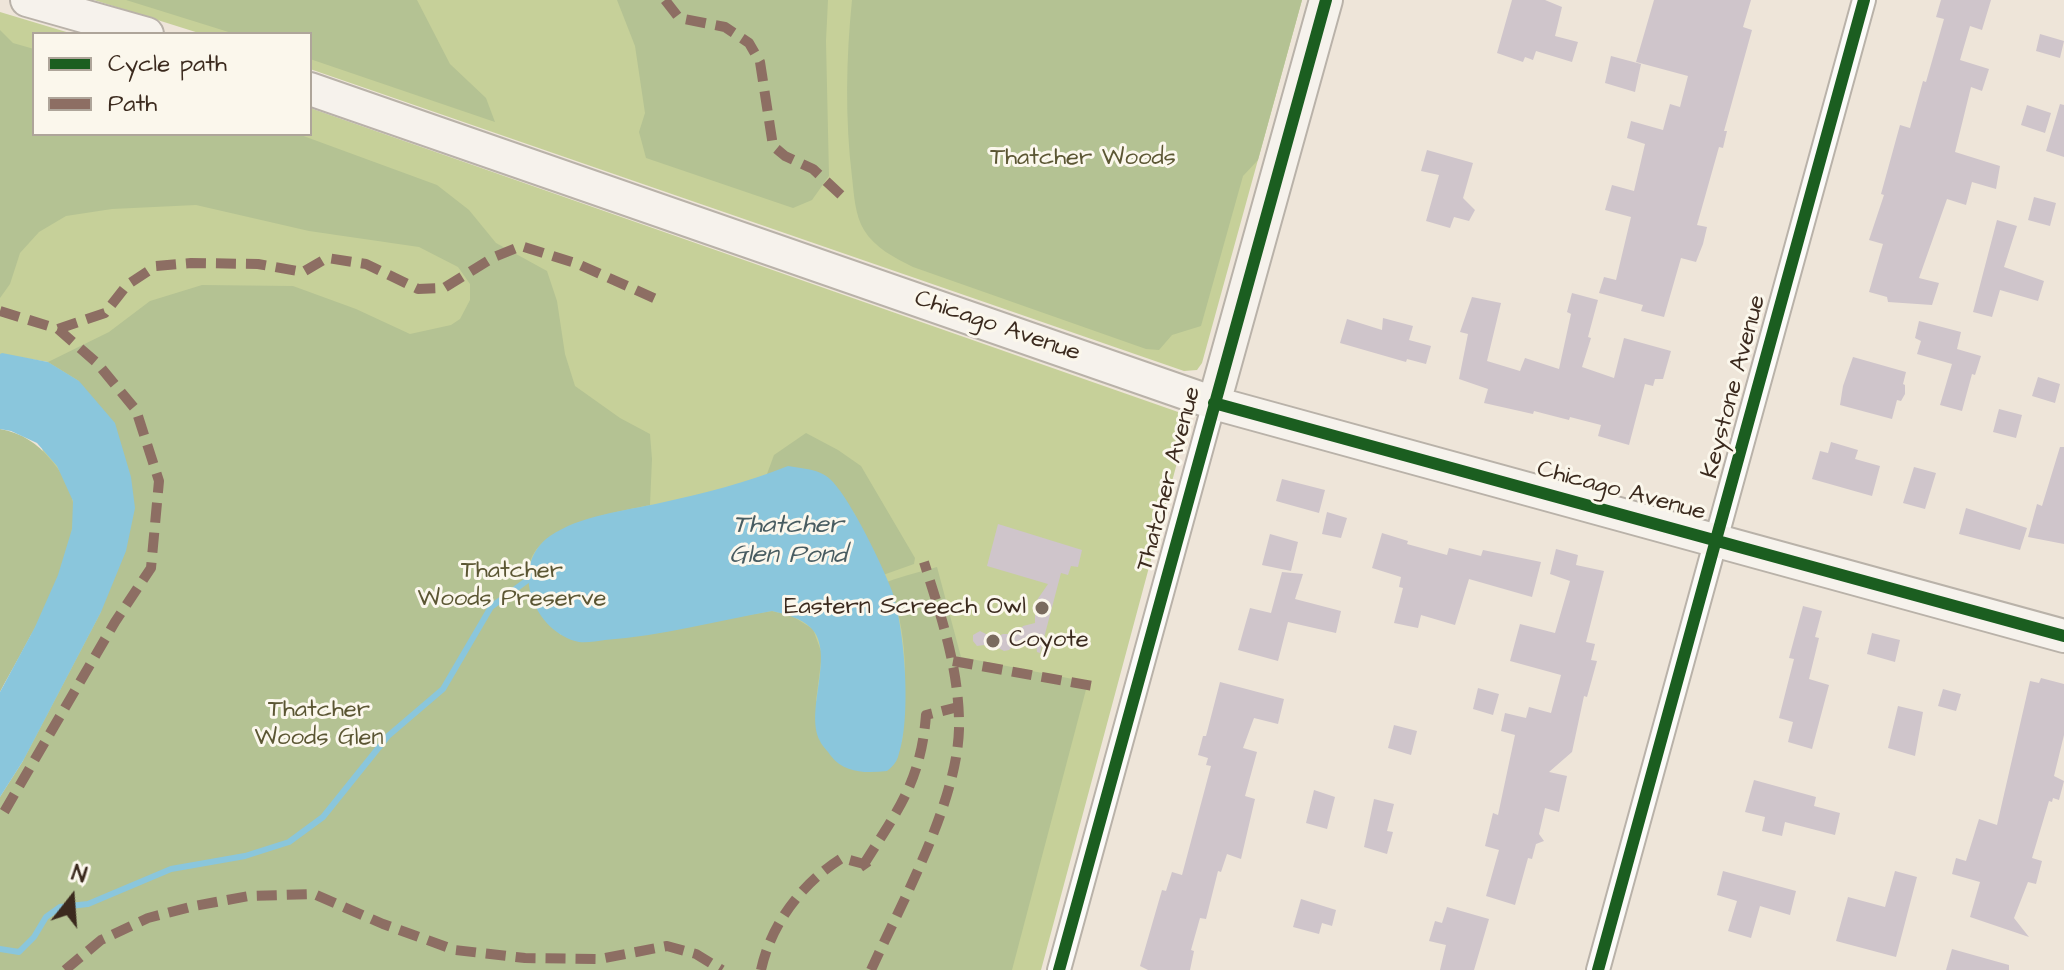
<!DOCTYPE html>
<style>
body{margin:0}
#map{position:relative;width:2064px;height:970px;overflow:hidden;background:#eee5d9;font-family:"Architects Daughter",sans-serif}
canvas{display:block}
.legend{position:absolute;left:32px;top:32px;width:280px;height:104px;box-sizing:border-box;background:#fbf7ec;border:2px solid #aea59a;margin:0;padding:10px 14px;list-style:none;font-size:24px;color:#3b2a1e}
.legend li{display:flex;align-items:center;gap:16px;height:40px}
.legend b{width:40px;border:2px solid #aea59a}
.north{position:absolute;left:32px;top:858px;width:80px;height:80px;-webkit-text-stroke:6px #fbf7ec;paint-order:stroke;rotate:17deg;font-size:22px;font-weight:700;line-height:32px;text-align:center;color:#3b2a1e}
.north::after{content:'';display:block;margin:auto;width:28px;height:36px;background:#3b2a1e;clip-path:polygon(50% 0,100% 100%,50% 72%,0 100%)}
</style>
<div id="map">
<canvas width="2064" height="970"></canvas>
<ul class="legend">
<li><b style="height:10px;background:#1b5e20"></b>Cycle path</li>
<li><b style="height:10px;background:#8d6e63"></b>Path</li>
</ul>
<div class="north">N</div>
</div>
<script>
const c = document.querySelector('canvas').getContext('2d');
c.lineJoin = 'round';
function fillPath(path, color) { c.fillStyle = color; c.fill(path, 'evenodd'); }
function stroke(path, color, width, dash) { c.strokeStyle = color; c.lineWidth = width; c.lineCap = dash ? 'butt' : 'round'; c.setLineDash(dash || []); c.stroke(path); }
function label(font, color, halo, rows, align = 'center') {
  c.font = font + ' "Architects Daughter",sans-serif'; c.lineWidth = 6; c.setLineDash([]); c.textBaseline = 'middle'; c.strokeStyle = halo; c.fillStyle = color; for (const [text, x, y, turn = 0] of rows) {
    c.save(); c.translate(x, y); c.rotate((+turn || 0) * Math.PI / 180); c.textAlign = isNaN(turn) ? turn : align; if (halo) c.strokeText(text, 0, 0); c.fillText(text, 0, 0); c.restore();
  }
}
const green = new Path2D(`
 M94,0H1302L1202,363L1197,370L1184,371L310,69V34H202Z
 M0,12L73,34H34V134H310V108L1181,413L1185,420V433L1041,970H0V797L23,761L48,362L0,354Z`);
const forest = new Path2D(`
 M126,0H417L450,64L486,98L495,122L310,59V34H235Z
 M617,0H828L826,41L829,176L812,200L793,208L646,158L639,132L645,113L635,46Z
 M852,0H1302L1258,160L1243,176L1201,326L1172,335L1159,350L1146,349L913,267C895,258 875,248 864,230C855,215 854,195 852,177C845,118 846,59 852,0Z
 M0,30L13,43L34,49V134H298L437,185L469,210L496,243L547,271L557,301L565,354L575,386L620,418L650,434L652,459L650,505C613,513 522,526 529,578C532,608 540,615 561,635L725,619L772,611L792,616L813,629L822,654L816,701L902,742C906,691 910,629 887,582C905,575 921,572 937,567L961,657L1088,682L1012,970H0V797L23,761L101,612L79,381L48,362L109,332L150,301L202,285L293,286L356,309L410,334L451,325L460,319L470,300V284L458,267L419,247L309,231L196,205L112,209L66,216L39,232L20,253L10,284L0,298Z
 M0,429C22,433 37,443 51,460C60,470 72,490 73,503C79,557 26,644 0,692Z
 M806,433L838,450L861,466L915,558L914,564L883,575L854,513L767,474L774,455Z`);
const water = new Path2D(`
 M2,353L48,362L79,381L115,423L131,477L135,508L126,551L101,612L23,761L0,797V692L35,627L58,575L72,529L73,501L57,466L37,443L11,431L0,429V354Z
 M788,466C805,469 822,469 833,482C852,503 882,564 892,591C905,629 912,719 898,757C896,763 892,767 887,771C867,773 845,774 831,756C828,751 822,746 820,741C804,711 836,653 811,628C801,618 785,614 772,611C716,621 661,636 605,640C596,641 583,644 575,641C532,628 509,565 550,536C581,515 624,511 660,503C704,493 746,483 788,466Z`);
const stream = new Path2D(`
 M0,949L19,952L34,937L46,917L60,907L88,904L171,869L245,856L289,842L323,817L388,736L443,689L491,607L529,579`);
const building = new Path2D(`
 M1512,0H1545L1562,7L1555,36L1578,42L1572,62L1536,51L1533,60L1525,57L1523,62L1497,53Z
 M1654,0H1751L1743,27L1752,30L1724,131H1727L1723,148L1719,147L1697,225L1707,227L1703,244L1696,262L1681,258L1664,317L1641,311L1643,305L1599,293L1604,277L1616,280L1631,217L1605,210L1612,185L1634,191L1645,144L1627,138L1631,121L1663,130L1670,104L1680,107L1688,76L1636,62Z
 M1941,0H1991L1982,30L1970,26L1960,60L1989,69L1982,91L1971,87L1955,152L2000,166L1996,189L1972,182L1966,205L1947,199L1919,278L1939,283L1932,305L1888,302L1887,297L1869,292L1883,244L1869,240L1884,195L1881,194L1900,125L1910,128L1923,81L1926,82L1944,19L1936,17Z
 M2040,34L2064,41L2060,58L2036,51Z
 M1611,56L1641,64L1635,92L1605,83Z
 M2060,104L2064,105V157L2046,151Z
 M2027,105L2051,113L2045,133L2021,125Z
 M1427,150L1473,163L1463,198L1475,210L1469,221L1454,217L1450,228L1426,221L1439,175L1421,171Z
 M2034,197L2056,203L2050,226L2028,220Z
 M1997,220L2017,226L2004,267L2044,281L2038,301L2000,290L1992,317L1973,312Z
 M1572,293L1598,300L1588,337L1591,338L1582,367L1614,378L1624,338L1671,351L1663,379H1655L1653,386L1645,384L1629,445L1598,436L1601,425L1570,417L1569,420L1534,411L1533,414L1484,403L1488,389L1459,379L1468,334L1460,332L1472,297L1501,303L1487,361L1520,371L1525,358L1559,369L1571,314L1567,312Z
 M1383,318L1413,326L1409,340L1431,346L1426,364L1407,359L1406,362L1340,343L1347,319L1382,330Z
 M1919,321L1961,332L1957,349L1981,356L1975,375L1972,374L1962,411L1940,405L1952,364L1917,354L1921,341L1915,338Z
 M1853,357L1906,372L1903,384L1905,385V394L1901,401L1897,400L1892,419L1840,405L1843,386Z
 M2038,377L2060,384L2055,403L2032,396Z
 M1999,409L2022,415L2016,438L1993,432Z
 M1831,442L1858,450L1855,459L1880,466L1872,496L1812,479L1820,451L1828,453Z
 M2060,447H2064V544L2028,537L2037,504L2042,506Z
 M1914,467L1936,473L1925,509L1903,503Z
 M1282,479L1325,490L1319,513L1276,501Z
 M1966,508L2027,528L2020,550L1959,534Z
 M1327,512L1347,518L1341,538L1322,534Z
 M998,524L1082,550L1078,567L1071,566L1068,575L1061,573L1040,653L1037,652L1036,641L1019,640L1009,650L1004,651L991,644L977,646L973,641V635L980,631L994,638L1003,634H1016L1023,626L1035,623V603L1048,584L987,566Z
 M1382,533L1408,541L1407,544L1447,555L1449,548L1481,556L1483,550L1541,562L1532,597L1469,579L1455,625L1421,615L1418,628L1394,623L1403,588L1399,587L1401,577L1372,568Z
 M1270,534L1298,542L1291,571L1262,565Z
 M1556,549L1578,555L1576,565L1604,571L1586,642L1595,644L1591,660L1597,661L1587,697L1584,696L1572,752L1549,772L1567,776L1559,812L1545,808L1539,834L1544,841L1536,844L1532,859L1528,858L1515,905L1486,896L1499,850L1485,846L1493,813L1498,815L1515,735L1501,731L1505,713L1526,718L1529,707L1551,713L1561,675L1510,661L1520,624L1555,633L1570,581L1550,574Z
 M1282,572L1303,574L1295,599L1341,611L1336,633L1288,622L1278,661L1238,650L1250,608L1271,613Z
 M1803,606L1822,611L1815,637L1819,638L1809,679L1829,685L1812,749L1788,742L1793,722L1779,718L1794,659L1789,658Z
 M1872,633L1900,640L1895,662L1867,654Z
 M2041,678L2064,684V735L2054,776L2064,781L2059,800L2053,798L2052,802L2049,801L2032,858L2042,861L2036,884L2028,882L2014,918L2029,937L1970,917L1980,882L1952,874L1956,858L1966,861L1979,819L1997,825L2030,681L2039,683Z
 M1220,682L1284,699L1278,724L1254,718L1243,748L1257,752L1245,796L1255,799L1241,859L1227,854L1221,872L1218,871L1206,919L1200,918L1191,950L1194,951L1190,970H1148L1140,966L1162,890L1166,891L1172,872L1182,875L1211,766L1206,765L1208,758L1198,755L1203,736H1206Z
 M1478,688L1499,694L1493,715L1473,709Z
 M1943,689L1961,694L1956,711L1938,706Z
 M1898,706L1923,712L1915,756L1888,748Z
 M1394,725L1417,731L1411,755L1388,748Z
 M1754,780L1816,797L1814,806L1840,813L1835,835L1785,822L1782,836L1762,831L1765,817L1745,812Z
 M1314,790L1335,797L1327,829L1306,823Z
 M1374,799L1394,804L1387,831L1393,832L1387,854L1364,847Z
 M1723,871L1796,891L1790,915L1760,906L1751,938L1728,931L1737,901L1717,895Z
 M1895,871L1917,877L1896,957L1836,941L1848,897L1885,907Z
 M1301,899L1336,910L1332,926L1322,923L1319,934L1293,927Z
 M1447,907L1489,919L1474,970H1440L1446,945L1429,941L1435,921L1442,923Z
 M1952,949L2009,965V970H1946Z`);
const street = new Path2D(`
 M1059,970L1214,403
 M1598,970L1864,0`);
const secondary = new Path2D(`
 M27,0L147,34
 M310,89L1214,403L2064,636
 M1214,403L1326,0`);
const quiet = new Path2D(`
 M665,0L679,18L725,27L749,43L760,62L773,146L785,156L813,169L841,195
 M0,311L58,329L97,363L136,410L159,481L151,568L115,622L0,819
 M58,329L105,313L127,285L156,266L191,263L258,264L303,272L327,258L366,264L418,289L444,288L494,257L521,246L578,264L656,299
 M953,661L1093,686
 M864,864C898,810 921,781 926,715L958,707
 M65,970L101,940L148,918L194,906L249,896L314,894L383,924L455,950L525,958L600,959L667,946L696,954L722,970
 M761,970C771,924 802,883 842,858L864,864L872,875
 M871,970C902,902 957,803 959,729C960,671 941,616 924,562`);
const cycleway = new Path2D(`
 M1214,403L2064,636
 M1059,970L1326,0
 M1598,970L1864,0`);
const markers = [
 [1042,608,8,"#7a6b5f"],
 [993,641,8,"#7a6b5f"]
];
const parkNames = [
 ["Thatcher Woods",1083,159],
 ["Thatcher",512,572],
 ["Woods Preserve",512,600],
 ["Thatcher",319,711],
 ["Woods Glen",319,739]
];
const streetNames = [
 ["Chicago Avenue",997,327,19],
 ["Keystone Avenue",1735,387,-75],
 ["Thatcher Avenue",1170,479,-75],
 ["Chicago Avenue",1621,492,15]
];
const poiNames = [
 ["Eastern Screech Owl",1026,608],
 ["Coyote",1009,641,"left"]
];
const waterNames = [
 ["Thatcher",788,527],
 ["Glen Pond",788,557]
];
fillPath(green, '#c6d099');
fillPath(forest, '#b4c293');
fillPath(water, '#8ac6dc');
stroke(stream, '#8ac6dc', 6);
fillPath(building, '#cfc5cb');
stroke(street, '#b9b2a9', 26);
stroke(secondary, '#b9b2a9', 36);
stroke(street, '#fcfbf9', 22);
stroke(secondary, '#f6f2ec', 32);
stroke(quiet, '#8d6e63', 10, [20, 10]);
stroke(cycleway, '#1b5e20', 12);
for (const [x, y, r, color] of markers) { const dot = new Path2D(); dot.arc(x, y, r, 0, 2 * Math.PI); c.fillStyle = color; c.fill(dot); stroke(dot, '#fbf7ec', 3); }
label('24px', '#5b5633', '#fbf7ec', parkNames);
label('24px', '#3b2a1e', '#fbf7ec', streetNames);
label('24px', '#3b2a1e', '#fbf7ec', poiNames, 'right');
label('italic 26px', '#485c61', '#fbf7ec', waterNames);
</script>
